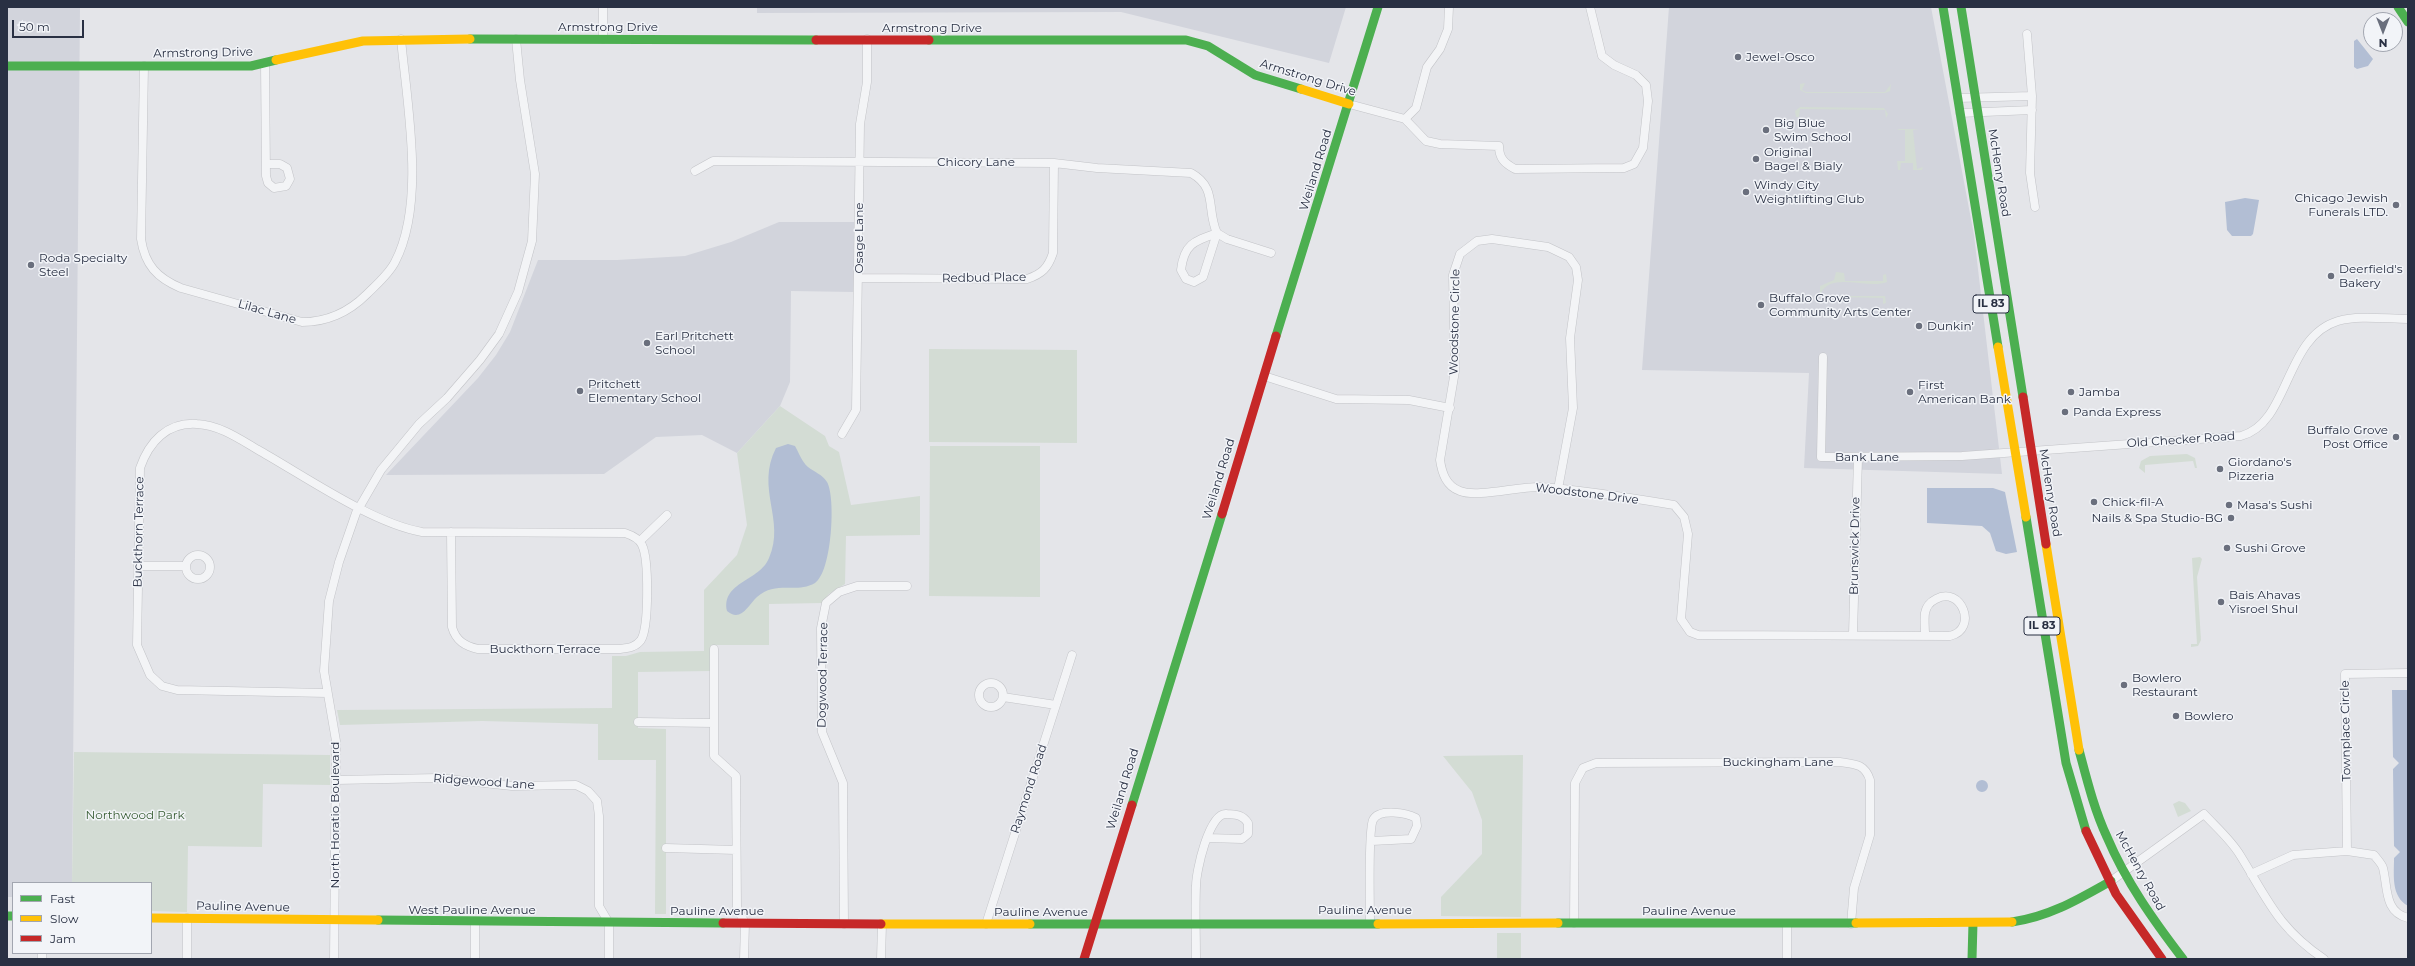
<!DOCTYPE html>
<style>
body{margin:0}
#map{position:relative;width:2415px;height:966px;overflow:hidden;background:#e4e5e9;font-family:Montserrat,sans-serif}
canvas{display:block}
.frame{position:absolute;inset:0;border:8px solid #293043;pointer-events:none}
.legend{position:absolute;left:12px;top:882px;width:140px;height:72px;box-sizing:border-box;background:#f2f4f8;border:1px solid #a2a6b0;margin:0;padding:5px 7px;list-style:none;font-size:12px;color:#293043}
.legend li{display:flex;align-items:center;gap:8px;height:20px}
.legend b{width:20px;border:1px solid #a2a6b0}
.north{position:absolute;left:2363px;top:12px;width:40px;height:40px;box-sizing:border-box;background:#f2f4f8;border:1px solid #a2a6b0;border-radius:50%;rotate:180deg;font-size:11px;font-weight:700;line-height:16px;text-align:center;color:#293043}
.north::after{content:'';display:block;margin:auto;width:14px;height:18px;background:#6a6f7d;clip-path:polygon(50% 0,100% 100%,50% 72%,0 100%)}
.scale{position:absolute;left:12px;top:20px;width:72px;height:18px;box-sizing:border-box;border:2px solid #293043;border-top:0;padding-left:5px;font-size:12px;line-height:14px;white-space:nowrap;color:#293043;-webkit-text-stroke:3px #f2f4f8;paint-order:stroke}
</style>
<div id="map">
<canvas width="2415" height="966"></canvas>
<div class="frame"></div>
<ul class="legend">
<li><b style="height:5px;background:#4caf50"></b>Fast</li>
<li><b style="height:5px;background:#ffc107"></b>Slow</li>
<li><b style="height:5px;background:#c62828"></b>Jam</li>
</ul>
<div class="north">N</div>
<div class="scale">50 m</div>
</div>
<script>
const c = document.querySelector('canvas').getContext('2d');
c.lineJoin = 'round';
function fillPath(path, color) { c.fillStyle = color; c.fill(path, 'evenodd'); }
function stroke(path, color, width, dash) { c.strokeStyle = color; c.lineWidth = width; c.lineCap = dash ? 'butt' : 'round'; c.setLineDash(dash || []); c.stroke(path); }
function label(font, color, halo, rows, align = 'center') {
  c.font = font + ' Montserrat,sans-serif'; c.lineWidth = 3; c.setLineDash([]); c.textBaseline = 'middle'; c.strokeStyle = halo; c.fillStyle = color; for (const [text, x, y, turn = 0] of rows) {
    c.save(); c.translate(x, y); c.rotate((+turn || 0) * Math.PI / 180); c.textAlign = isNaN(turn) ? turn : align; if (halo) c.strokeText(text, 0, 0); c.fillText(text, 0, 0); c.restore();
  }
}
const built = new Path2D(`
 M7,7H80L72,883H13V897H7Z
 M757,7H1346L1329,63L1121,12L757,13Z
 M1669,7H1931L1974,235L2002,474L1804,468L1809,373L1642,370Z
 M779,222H855L854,292L791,291L790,382L780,406L737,453L702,435L656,437L604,474L386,475L478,378L496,355L510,332L538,260H617L685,256L731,242Z`);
const green = new Path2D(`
 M1805,83L1802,90L1806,92H1885L1891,84L1890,91L1885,93H1806L1800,90V84Z
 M1800,107L1884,108L1888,114L1886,118L1885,110L1800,109L1799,117H1796L1795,111Z
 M1899,129H1919L1913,130L1917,169L1923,167L1922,170H1913V163H1901L1900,170H1898L1897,161H1905V130H1897Z
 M1836,272L1844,273L1845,281H1883V275L1886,274L1887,282C1867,290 1830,270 1820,295V286L1834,280Z
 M1835,296H1885L1886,303L1883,304V298L1836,297L1834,304Z
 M929,349L1077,350V443L929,442Z
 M780,406L825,436L829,446L839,452L851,505L920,496V535L846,536L845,584L829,594L822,603L769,604V645H711V671L638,672V728L666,729V914H655L656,760H598V724L482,721L340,725L337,710L612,708V656H626L640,652L704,651V590L737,555L747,525L737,453Z
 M930,446H1040V597L929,596Z
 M2187,454L2195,458L2197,468H2195L2193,461L2145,465V473L2139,468L2141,461L2150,456Z
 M2200,557L2202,559L2197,577L2201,640L2198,646L2191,647V644H2197L2192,558Z
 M74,752L330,755V785L263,784L262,847L188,846L187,912L151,911V883H72Z
 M1523,755L1521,917L1441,916V897L1482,854V820L1472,792L1443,756Z
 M2179,801L2185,803L2191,811L2178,817L2173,804Z
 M1497,933H1521V959H1497Z`);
const water = new Path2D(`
 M2357,39L2373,59L2368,66L2357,69L2354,67V41Z
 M2245,198L2259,200L2253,234L2251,236H2232L2227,230L2225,202Z
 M788,444L795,446C799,453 802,462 808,467C814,472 822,474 827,482C836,497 832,572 815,583C796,594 776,580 757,597C748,605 741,623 727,611C721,582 760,581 769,558C786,520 755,489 776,448Z
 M1927,488H1993L2005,492L2017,552L2006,554L1996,551L1990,533L1982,526L1927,523Z
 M2392,690H2408V906C2391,896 2394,876 2394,858L2400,852L2394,846L2393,769L2399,763L2393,757Z
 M1976 786a6 6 0 1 1 12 0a6 6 0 1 1-12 0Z`);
const street = new Path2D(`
 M603,7V39
 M2027,34L2032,96L2030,173L2035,207
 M265,63L266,176L268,183L274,188L286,186L290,179L287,168L280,164H266
 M144,66L141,239C145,265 157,278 181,288L302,322C327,322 349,312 367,294C376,285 389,274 395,262C426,203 407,104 401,39
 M1958,98L2032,96
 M1349,104L1405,119L1426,141L1440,144L1499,146C1499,158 1504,163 1515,169L1624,168L1634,164L1643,148L1648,101L1646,85L1636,75L1614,65L1602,56L1590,7
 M1960,113L2032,110
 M1405,119L1416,108L1427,67L1440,49L1448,29L1449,7
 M695,171L713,161L1054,163L1097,168L1191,173C1218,188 1206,209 1217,233L1227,239L1271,253
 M1217,233L1203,277L1194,282L1186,279L1181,270C1184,244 1194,241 1217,233Z
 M859,278L1027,279C1042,274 1048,268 1053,253L1054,163
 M1823,357L1821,457L1962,456L2241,436C2290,423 2284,337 2338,321C2359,315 2386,319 2408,319
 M1264,376L1336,399L1409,400L1450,408
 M842,434L856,410L860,124L867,82V39
 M1558,489L1573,408L1570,338L1578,280L1576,267L1569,257L1548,247L1492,239L1477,241L1460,254L1453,275L1455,371L1440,460C1442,473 1446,486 1460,491C1477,498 1519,486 1541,487C1584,490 1632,498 1674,505L1684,517L1688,534L1681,619L1690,632L1698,635L1950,636C1979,629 1961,585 1936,599C1930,602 1926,607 1925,613C1924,620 1925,628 1925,635
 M640,541L667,515
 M186 567a12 12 0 1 1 24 0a12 12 0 1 1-24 0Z
 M138,566H186
 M1853,634L1858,458
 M714,649V756L736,776L737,908L745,923L744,959
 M979 695a12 12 0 1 1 24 0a12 12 0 1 1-24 0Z
 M327,693L177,690L162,686L150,675L137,645L140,468C149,442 167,422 197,424C220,425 241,440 260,451C306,477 372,523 422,532L625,533C631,535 639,538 642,545C649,559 649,627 641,640C635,648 627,648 619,649H478C465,646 456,641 452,627L451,532
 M1003,697L1056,705
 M638,722L714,723
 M336,780L438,778L512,786L576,785L588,791L597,801L599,816V906L609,923V959
 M666,848L736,850
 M2347,851L2345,674L2408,673
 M2251,874L2293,855L2347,851L2374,855C2377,859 2382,864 2383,868C2388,888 2384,912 2408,918
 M2111,881L2204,814C2216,827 2231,840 2240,855C2268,900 2278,928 2324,959
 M1370,922C1370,905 1368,830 1373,820C1379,808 1407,813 1416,818L1417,826L1411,839L1372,841
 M1574,923L1575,783L1583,768L1596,763L1840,762C1855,764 1865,764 1870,780V835L1854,888L1851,924
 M844,924L843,783L822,732L821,628L826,603L839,592L857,586H907
 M986,924L1072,655
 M1787,924V959
 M42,959V953
 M187,959V918
 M334,959L336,741L324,671L329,601L339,562L356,513L381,470L419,424L447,398L480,360L499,334L518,292L532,241L535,174L520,80L516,39
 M475,959V922
 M881,959L882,924
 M1196,959C1196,935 1195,910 1196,886C1196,871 1209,813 1226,814C1236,815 1242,814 1248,823V834L1242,839L1207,838`);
const fast = new Path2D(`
 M1943,7L1998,347
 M1961,7L2023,397
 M2398,7L2408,22
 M470,39L816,40
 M929,40H1186L1208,46L1255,75L1301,89
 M7,66H251L276,60
 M1276,336L1378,7
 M2026,517L2066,763L2086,831
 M2079,750C2087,780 2094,809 2107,837C2126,882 2154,921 2183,959
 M1132,805L1222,514
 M7,916H13
 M378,920L723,923
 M2012,922C2049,917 2079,899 2111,881
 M1558,923H1856
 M1030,924H1378
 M1972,959L1973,923`);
const slow = new Path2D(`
 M276,60L363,41L470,39
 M1301,89L1349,104
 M1998,347L2026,517
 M2046,544L2079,750
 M151,918L378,920
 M1856,923L2012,922
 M881,924H1030
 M1378,924L1558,923`);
const jam = new Path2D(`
 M816,40H929
 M2023,397L2046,544
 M1222,514L1276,336
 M2086,831L2116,894L2162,959
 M723,923L881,924
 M1084,959L1132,805`);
const markers = [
 [1738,57,4,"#6a6f7d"],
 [1766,130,4,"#6a6f7d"],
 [1756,159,4,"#6a6f7d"],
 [1746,192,4,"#6a6f7d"],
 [2396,205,4,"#6a6f7d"],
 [31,265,4,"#6a6f7d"],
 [2331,276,4,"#6a6f7d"],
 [1761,305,4,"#6a6f7d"],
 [1919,326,4,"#6a6f7d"],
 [647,343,4,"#6a6f7d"],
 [580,391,4,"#6a6f7d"],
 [1910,392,4,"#6a6f7d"],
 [2071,392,4,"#6a6f7d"],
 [2065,412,4,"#6a6f7d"],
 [2396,437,4,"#6a6f7d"],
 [2220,469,4,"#6a6f7d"],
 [2094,502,4,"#6a6f7d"],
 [2229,505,4,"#6a6f7d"],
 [2231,518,4,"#6a6f7d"],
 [2227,548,4,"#6a6f7d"],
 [2221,602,4,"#6a6f7d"],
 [2124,685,4,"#6a6f7d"],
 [2176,716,4,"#6a6f7d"]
];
const shields = [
 [1991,304,36],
 [2042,626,36]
];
const shieldNames = [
 ["IL 83",1991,304],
 ["IL 83",2042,626]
];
const streetNames = [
 ["Armstrong Drive",608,27],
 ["Armstrong Drive",932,28],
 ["Armstrong Drive",203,53,-1],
 ["Armstrong Drive",1308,78,17],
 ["Chicory Lane",976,162],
 ["Weiland Road",1316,170,-73],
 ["McHenry Road",1999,173,81],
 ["Osage Lane",859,238,-90],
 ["Redbud Place",984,278,-1],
 ["Lilac Lane",267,312,16],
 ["Woodstone Circle",1455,322,-89],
 ["Old Checker Road",2181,440,-4],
 ["Bank Lane",1867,457],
 ["Weiland Road",1219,479,-73],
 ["McHenry Road",2050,493,81],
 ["Woodstone Drive",1587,494,7],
 ["Buckthorn Terrace",139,532,-89],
 ["Brunswick Drive",1855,546,-89],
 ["Buckthorn Terrace",545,649],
 ["Dogwood Terrace",823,675,-89],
 ["Townplace Circle",2346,731,-91],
 ["Buckingham Lane",1778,762],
 ["Ridgewood Lane",484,782,4],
 ["Raymond Road",1029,789,-72],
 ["Weiland Road",1123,789,-73],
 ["North Horatio Boulevard",335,815,-90],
 ["McHenry Road",2140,871,61],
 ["Pauline Avenue",243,907,1],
 ["West Pauline Avenue",472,910],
 ["Pauline Avenue",1365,910],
 ["Pauline Avenue",717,911],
 ["Pauline Avenue",1689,911],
 ["Pauline Avenue",1041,912]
];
const poiNames = [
 ["Jewel-Osco",1746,57],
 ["Big Blue",1774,123],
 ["Swim School",1774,137],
 ["Original",1764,152],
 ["Bagel & Bialy",1764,166],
 ["Windy City",1754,185],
 ["Weightlifting Club",1754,199],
 ["Chicago Jewish",2388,198,"right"],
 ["Funerals LTD.",2388,212,"right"],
 ["Roda Specialty",39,258],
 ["Steel",39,272],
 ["Deerfield's",2339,269],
 ["Bakery",2339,283],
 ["Buffalo Grove",1769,298],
 ["Community Arts Center",1769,312],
 ["Dunkin'",1927,326],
 ["Earl Pritchett",655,336],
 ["School",655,350],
 ["Pritchett",588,384],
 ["Elementary School",588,398],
 ["First",1918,385],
 ["American Bank",1918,399],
 ["Jamba",2079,392],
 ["Panda Express",2073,412],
 ["Buffalo Grove",2388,430,"right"],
 ["Post Office",2388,444,"right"],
 ["Giordano's",2228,462],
 ["Pizzeria",2228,476],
 ["Chick-fil-A",2102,502],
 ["Masa's Sushi",2237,505],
 ["Nails & Spa Studio-BG",2223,518,"right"],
 ["Sushi Grove",2235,548],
 ["Bais Ahavas",2229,595],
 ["Yisroel Shul",2229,609],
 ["Bowlero",2132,678],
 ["Restaurant",2132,692],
 ["Bowlero",2184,716]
];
const parkNames = [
 ["Northwood Park",135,815]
];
fillPath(built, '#d2d4dc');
fillPath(green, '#d3dcd4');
fillPath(water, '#b2bed4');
stroke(street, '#c2c3c7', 9);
stroke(street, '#f3f4f6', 8);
stroke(fast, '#4caf50', 9);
stroke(slow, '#ffc107', 9);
stroke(jam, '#c62828', 9);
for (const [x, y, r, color] of markers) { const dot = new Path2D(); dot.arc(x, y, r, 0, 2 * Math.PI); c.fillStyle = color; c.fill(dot); stroke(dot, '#f2f4f8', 1.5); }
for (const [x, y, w] of shields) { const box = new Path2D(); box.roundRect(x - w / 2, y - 9, w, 18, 3); c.fillStyle = '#f2f4f8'; c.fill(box); stroke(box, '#293043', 1); }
label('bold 11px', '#293043', null, shieldNames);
label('12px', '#293043', '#f2f4f8', streetNames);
label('12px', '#293043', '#f2f4f8', poiNames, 'left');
label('12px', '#3a5f36', '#f2f4f8', parkNames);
</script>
